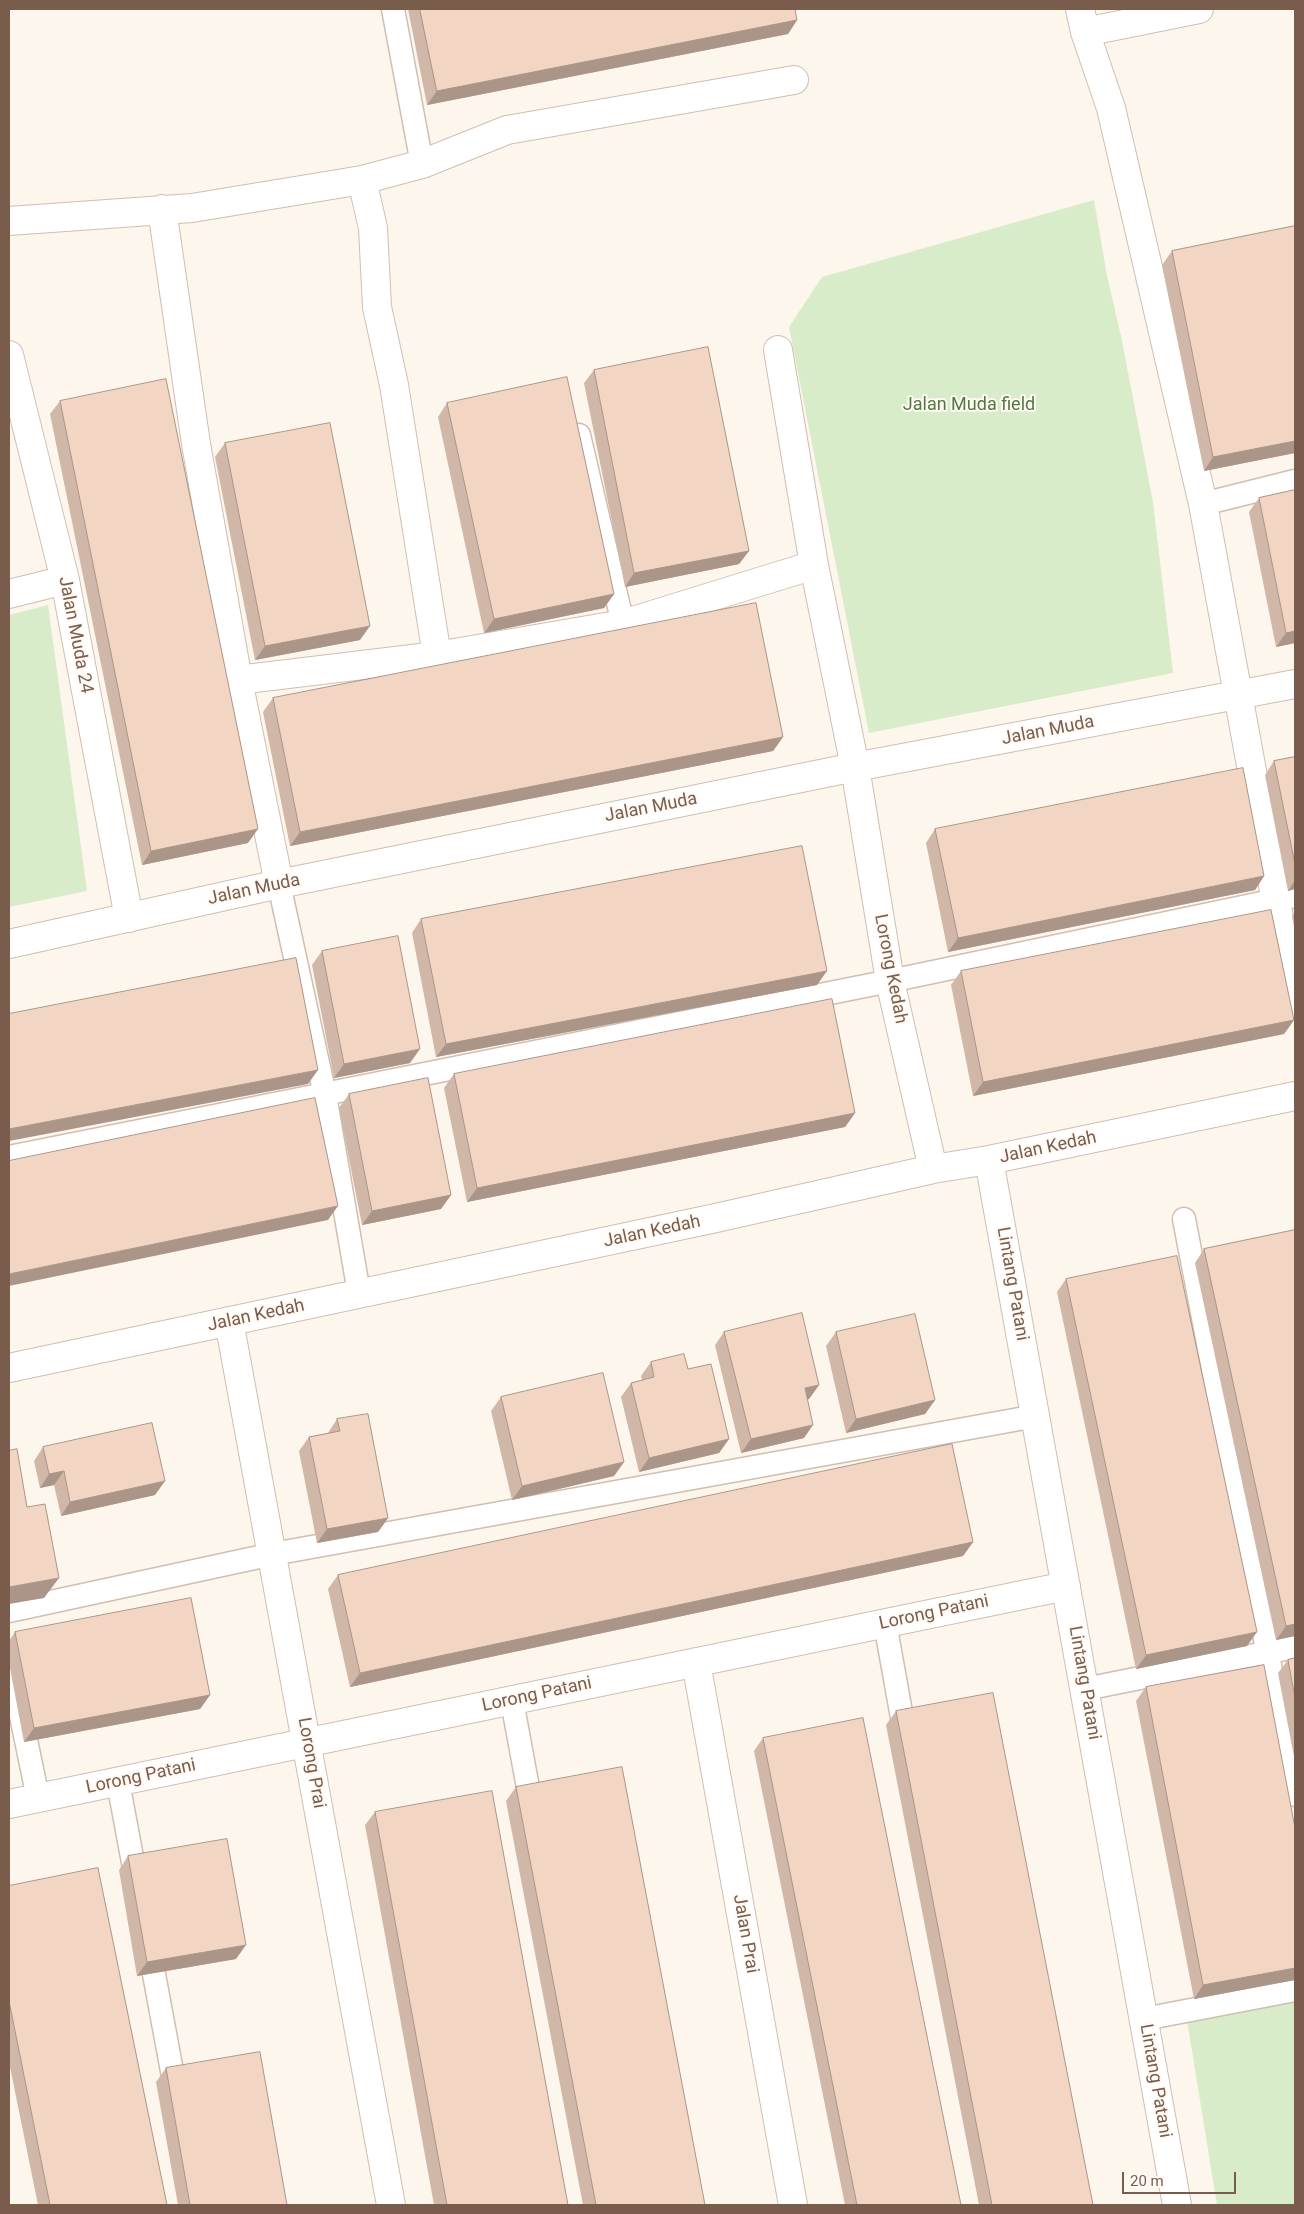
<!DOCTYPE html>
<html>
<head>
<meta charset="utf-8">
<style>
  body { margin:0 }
  #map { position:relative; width:1304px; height:2214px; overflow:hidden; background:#fdf6ec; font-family:Roboto,sans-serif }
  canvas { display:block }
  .frame { position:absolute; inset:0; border:10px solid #7a5c4d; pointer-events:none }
  .scale { position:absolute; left:1122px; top:2172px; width:114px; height:22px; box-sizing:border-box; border:2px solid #7a5c4d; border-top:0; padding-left:6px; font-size:15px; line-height:18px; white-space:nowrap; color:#7a5c4d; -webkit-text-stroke:4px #fffaf3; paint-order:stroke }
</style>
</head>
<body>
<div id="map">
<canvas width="1304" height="2214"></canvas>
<div class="frame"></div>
<div class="scale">20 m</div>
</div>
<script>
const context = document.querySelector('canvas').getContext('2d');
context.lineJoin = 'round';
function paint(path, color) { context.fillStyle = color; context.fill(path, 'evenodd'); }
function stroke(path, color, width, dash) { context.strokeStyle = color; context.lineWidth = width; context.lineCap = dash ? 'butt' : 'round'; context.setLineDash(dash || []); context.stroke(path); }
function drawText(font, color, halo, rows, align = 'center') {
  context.font = font + ' Roboto,sans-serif'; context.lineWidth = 4; context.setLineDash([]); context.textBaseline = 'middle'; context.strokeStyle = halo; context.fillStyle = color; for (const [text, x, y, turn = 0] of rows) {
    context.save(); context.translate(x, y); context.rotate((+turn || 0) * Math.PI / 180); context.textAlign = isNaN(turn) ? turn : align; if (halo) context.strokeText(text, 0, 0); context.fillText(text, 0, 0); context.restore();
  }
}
paint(new Path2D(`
  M1094,200l13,76 14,60 32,166 20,171 -304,60 -80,-406 33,-50z
  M48,605l39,286 -78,16v-292z
  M1295,1992v213h-78l-31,-191z`), '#d8ecc9');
const lane = new Path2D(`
  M393,9l29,155
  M579,435l44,189
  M1203,504l92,-23
  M279,884l46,211 34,198
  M9,1157l881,-176 405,-85
  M1184,1219l111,576
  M9,1611l264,-57 763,-138
  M885,1623l21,117
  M9,1658l29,140
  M1085,1689l210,-42
  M512,1701l21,114
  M118,1782l19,102
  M148,1942l29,156
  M1144,2019l151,-29`);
const street = new Path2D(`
  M1080,9l5,23 26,76 92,396 92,501
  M1085,32l114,-23
  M162,209l34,235 42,236 41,204
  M9,221l183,-13 170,-28
  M778,350l36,215
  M9,355l56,225 64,338
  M9,594l56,-14
  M437,656l-43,-271 -17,-78 -4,-79 -11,-48 60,-16 85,-34 287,-50
  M238,680l199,-24 186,-32 191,-59 41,202 35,214 43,188
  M9,944l270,-60 576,-117 440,-83
  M989,1160l188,1045
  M229,1321l162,884
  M9,1368l707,-150 217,-49 56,-9 306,-64
  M696,1662l97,543
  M9,1804l1057,-218`);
stroke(lane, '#d1beb0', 25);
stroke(street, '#d1beb0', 30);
stroke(lane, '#fff', 22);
stroke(street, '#fff', 28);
paint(new Path2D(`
  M408,9h387l2,11 -9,14 -361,71z
  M1295,226v227l-91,18 -42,-206 10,-14z
  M594,370l155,181 -10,13 -114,23 -41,-204z
  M60,401l188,442 -106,22 -92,-451z
  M447,403l167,191 -10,14 -120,25 -46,-216z
  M225,443l135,197 -105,20 -40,-203z
  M1295,490v153l-19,4 -27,-135 10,-14z
  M273,698l510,39 -10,14 -483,95 -27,-134z
  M1295,757v132l-7,2 -23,-116 9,-14z
  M935,829l329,47 -9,14 -307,62 -22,-109z
  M1295,911v22l-3,-17z
  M421,919l396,66 -381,72 -24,-124z
  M322,951l88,112 -76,15 -22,-113z
  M961,971l333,49 -10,14 -311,62 -22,-111z
  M454,1074l401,39 -10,14 -378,75 -23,-114z
  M349,1094l102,101 -10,14 -79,16 -23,-117z
  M1295,1230v406l-19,4 -81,-377 9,-14z
  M1066,1279l181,367 -111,23 -79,-377z
  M724,1332l95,53 -10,14 -2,1 -3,38 -63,15 -26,-108z
  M836,1332l99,68 -10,14 -79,19 -20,-87z
  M651,1362l37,7 41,70 -10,14 -80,19 -18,-75 10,-14 11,-3 -1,-4z
  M501,1397l123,65 -10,14 -102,24 -21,-89z
  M337,1419l51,99 -10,14 -61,11 -18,-92 10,-14 19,-4z
  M43,1447l112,48 -94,21 -7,-31 -14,3 -6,-27z
  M973,1542l-10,14 -613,131 -22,-98 10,-14z
  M15,1632l195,63 -10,14 -176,33 -15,-79v-22z
  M1295,1658v104l-17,-89 10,-13z
  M1146,1687l149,141v152l-101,19 -58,-298z
  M896,1711l197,494h-114l-93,-480z
  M763,1738l198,467h-116l-91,-454z
  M516,1787l189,418h-122l-77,-404z
  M375,1812l193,393h-134l-69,-380z
  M128,1856l108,103 -99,17 -18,-106z
  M9,1886l158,319h-129l-29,-143z
  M166,2068l121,137h-109l-22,-123z`), '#d1b7a8');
paint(new Path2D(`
  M797,20l-9,14 -361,71 10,-14z
  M1295,441v12l-91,18 9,-14z
  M749,551l-10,13 -114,23 9,-14z
  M614,594l-10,14 -120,25 10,-14z
  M370,626l-10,14 -105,20 10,-14z
  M1295,631v12l-19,4 10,-14z
  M783,737l-10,14 -483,95 10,-14z
  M258,829l-10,14 -106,22 9,-14z
  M1264,876l-9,14 -307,62 10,-14z
  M1295,880v9l-7,2z
  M827,971l-10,14 -381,72 10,-13z
  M1294,1020l-10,14 -311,62 10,-14z
  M420,1049l-10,14 -76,15 10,-14z
  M318,1070l-10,14 -299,57v-12z
  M855,1113l-10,14 -378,75 10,-14z
  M451,1195l-10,14 -79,16 10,-14z
  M338,1206l-10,14 -319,66v-12z
  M819,1385l-10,14 -14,3 10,-14z
  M935,1400l-10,14 -79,19 10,-14z
  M813,1425l-9,13 -63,15 10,-14z
  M729,1439l-10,14 -80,19 10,-14z
  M624,1462l-10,14 -102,24 10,-14z
  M64,1471l-10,14 -14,3 9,-14z
  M165,1481l-10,14 -94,21 9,-14z
  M388,1518l-10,14 -61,11 10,-14z
  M973,1542l-10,14 -613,131 10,-14z
  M59,1578l-15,20 -35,6v-17z
  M1295,1624v12l-19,4 10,-14z
  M1257,1632l-10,14 -111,23 10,-14z
  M210,1695l-10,14 -176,33 10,-14z
  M246,1945l-10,14 -99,17 10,-14z
  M1295,1968v12l-101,19 9,-14z`), '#aa9588');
const building = new Path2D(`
  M420,9h375l2,11 -360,71z
  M1295,226v215l-82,16 -41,-206z
  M708,347l41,204 -115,22 -40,-203z
  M567,377l47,217 -120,25 -47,-216z
  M166,379l92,450 -107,22 -91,-450z
  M330,423l40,203 -105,20 -40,-203z
  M1295,490v141l-9,2 -27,-135z
  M756,603l27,134 -483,95 -27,-134z
  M1295,757v107l-21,-103z
  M1243,768l21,108 -306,62 -23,-109z
  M802,846l25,125 -381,73 -25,-125z
  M1271,910l23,110 -311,62 -22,-111z
  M398,936l22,113 -76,15 -22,-113z
  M296,958l22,112 -309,59v-115z
  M832,999l23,114 -378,75 -23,-114z
  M428,1078l23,117 -79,16 -23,-117z
  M315,1098l23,108 -329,68v-113z
  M1295,1230v394l-9,2 -82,-377z
  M1177,1256l80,376 -111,23 -80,-376z
  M802,1313l17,72 -14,3 8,37 -62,14 -27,-107z
  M915,1314l20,86 -79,19 -20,-87z
  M684,1354l4,15 23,-5 18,75 -80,19 -18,-75 23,-6 -3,-15z
  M603,1373l21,89 -102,24 -21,-89z
  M368,1414l20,104 -61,11 -18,-92 31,-6 -3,-12z
  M152,1423l13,58 -95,21 -6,-31 -15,3 -6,-27z
  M952,1444l21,98 -613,131 -22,-98z
  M17,1449l10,58 18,-3 14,74 -50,9v-136z
  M191,1598l19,97 -176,33 -19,-96z
  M1295,1658v40l-7,-38z
  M1264,1665l31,163v140l-92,17 -57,-298z
  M993,1693l100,512h-101l-96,-494z
  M863,1718l98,487h-104l-94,-467z
  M622,1767l83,438h-109l-80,-418z
  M492,1791l76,414h-121l-72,-393z
  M227,1839l19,106 -99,17 -19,-106z
  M98,1868l69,337h-117l-41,-204v-115z
  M260,2052l27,153h-97l-24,-137z`);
paint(building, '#f3d5c3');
stroke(building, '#aa9588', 1);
drawText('18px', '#537a41', '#fffaf3', [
  ["Jalan Muda field",969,405]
]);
drawText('18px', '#7a5c4d', '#fffaf3', [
  ["Jalan Muda 24",75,635,79],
  ["Jalan Muda",1048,731,-11],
  ["Jalan Muda",651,808,-11],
  ["Jalan Muda",254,890,-12],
  ["Lorong Kedah",890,969,79],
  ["Jalan Kedah",1048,1148,-12],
  ["Jalan Kedah",652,1232,-12],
  ["Lintang Patani",1012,1284,80],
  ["Jalan Kedah",256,1316,-12],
  ["Lorong Patani",934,1613,-12],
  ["Lintang Patani",1084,1683,80],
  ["Lorong Patani",537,1695,-12],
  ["Lorong Prai",311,1763,80],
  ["Lorong Patani",141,1777,-12],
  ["Jalan Prai",745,1934,80],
  ["Lintang Patani",1155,2081,80]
]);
</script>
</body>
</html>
